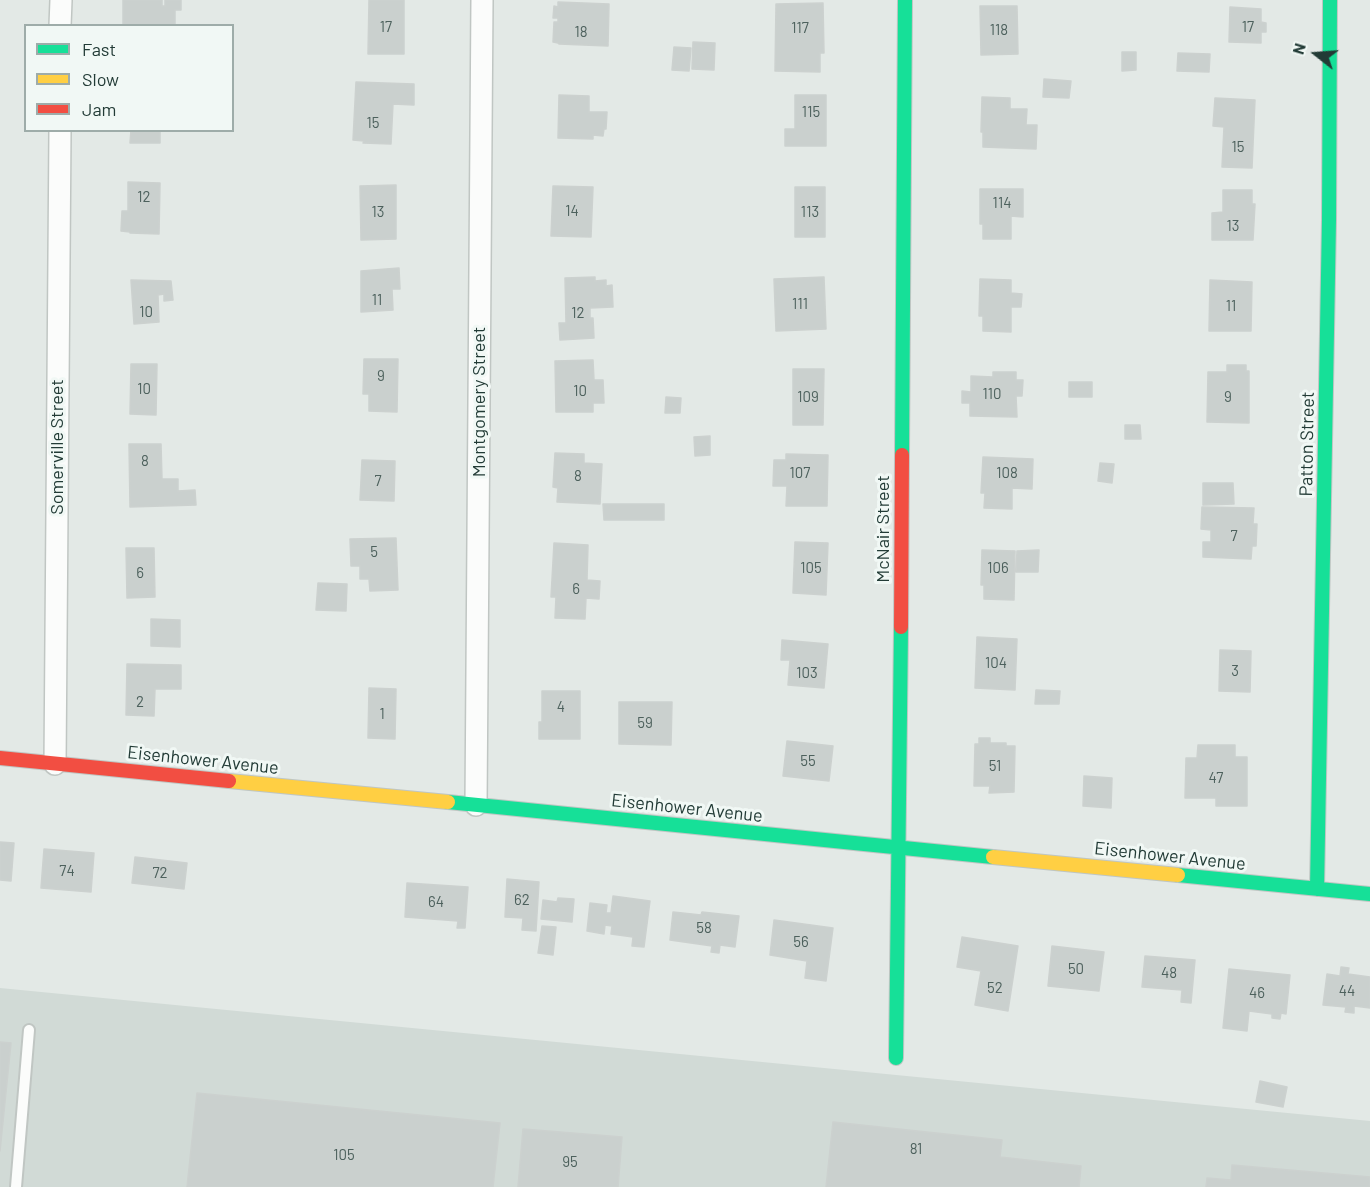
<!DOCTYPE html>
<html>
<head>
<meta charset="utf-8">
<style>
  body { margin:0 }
  #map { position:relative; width:1370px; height:1187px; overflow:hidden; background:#e3e9e6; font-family:Barlow,sans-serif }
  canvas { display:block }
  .legend { position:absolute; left:24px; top:24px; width:210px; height:108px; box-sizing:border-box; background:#f1f8f5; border:2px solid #9eaca9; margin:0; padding:8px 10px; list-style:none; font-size:18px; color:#223b36 }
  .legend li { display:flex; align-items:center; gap:12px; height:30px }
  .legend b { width:30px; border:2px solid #9eaca9 }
  .north { position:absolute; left:1286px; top:24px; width:60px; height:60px; -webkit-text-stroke:4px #f1f8f5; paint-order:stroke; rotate:287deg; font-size:16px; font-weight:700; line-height:24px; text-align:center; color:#223b36 }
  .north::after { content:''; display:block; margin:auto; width:21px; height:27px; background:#223b36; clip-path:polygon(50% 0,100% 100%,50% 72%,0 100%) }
</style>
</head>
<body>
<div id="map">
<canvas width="1370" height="1187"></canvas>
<ul class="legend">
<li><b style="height:8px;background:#16e098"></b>Fast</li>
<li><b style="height:8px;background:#ffcf43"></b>Slow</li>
<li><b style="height:8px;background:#f24e42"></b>Jam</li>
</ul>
<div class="north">N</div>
</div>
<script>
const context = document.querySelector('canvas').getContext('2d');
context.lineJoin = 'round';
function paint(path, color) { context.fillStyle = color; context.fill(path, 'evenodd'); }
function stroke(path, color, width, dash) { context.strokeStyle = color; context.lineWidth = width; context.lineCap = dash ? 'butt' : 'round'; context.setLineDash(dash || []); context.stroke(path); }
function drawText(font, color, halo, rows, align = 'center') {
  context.font = font + ' Barlow,sans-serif'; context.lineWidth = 6; context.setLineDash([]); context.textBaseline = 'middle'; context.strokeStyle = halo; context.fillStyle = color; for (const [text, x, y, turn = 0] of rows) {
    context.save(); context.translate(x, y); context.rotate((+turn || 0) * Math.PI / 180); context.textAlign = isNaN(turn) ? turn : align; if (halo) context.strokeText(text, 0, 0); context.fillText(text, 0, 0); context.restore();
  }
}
paint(new Path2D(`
  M0,988l1370,133v66h-1370z`), '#d1dad6');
const building = new Path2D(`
  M123,0h39v6h3v-6h16v10h-6v16h-52z
  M369,0h35v54h-36z
  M558,2l51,2 -1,42 -49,-2 -1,-1 -5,-1 1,-20h4v-4h-5l1,-12 4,1z
  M823,3l1,50h-4v19l-45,-1 1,-67z
  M980,6h37l1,48 -37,1z
  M1230,7l31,2v13l5,1v9h-5v11l-32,-1z
  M693,42l22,1 -1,27 -22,-1z
  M674,47l17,1 -2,23 -17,-1z
  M1122,52h14v18l-14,1z
  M1178,53l32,1 -1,18 -32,-1z
  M1044,79l27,2 -2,17 -26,-1z
  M356,82l58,2v21l-21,-1 -2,40 -28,-1 1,-2 -11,-1z
  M559,95l30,1v16h18l-1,17h-2l-1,7 -10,-1v4l-35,-1z
  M795,95h31v51h-41v-17h10z
  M982,97l28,1v11h17l-1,16h11l-1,24 -53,-2v-15h-2z
  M1215,98l40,2 -3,68 -30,-1 2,-40 -11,-1z
  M131,130h29v13h-30z
  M128,182l32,1 -1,51 -29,-1v-1l-9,-1 1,-20h6z
  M396,185v54l-35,1 -1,-54z
  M553,186l40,1 -2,50 -40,-1z
  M795,187h30v50h-30z
  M980,189h43v28l-12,-1v23h-28v-15h-3z
  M1223,190h29v14h3l-2,36h-41v-27l11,-1z
  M399,268l1,21h-8l1,21 -32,2v-41z
  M595,277v4l11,-1v6l6,-1 1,22 -23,1v10h3l1,20 -34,2 -1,-17h7l-1,-45z
  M824,277l2,52 -50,2 -2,-52z
  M980,279l31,1v13l11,1 -1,13h-10v25l-28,-1v-15h-4z
  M131,280l40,1 2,19 -9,1v-7l-6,1 1,27 -25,2z
  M1210,280l42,2 -1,49h-42z
  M364,359h34l-1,53 -28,-1v-17h-6z
  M593,360l1,20h9l1,23h-11v9h-37l-1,-51z
  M131,364h26l-1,51 -26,-1z
  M1227,365h19v6h3v52l-42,-1 1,-50h19z
  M793,369h31l-1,56h-30z
  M993,372h23v8h7l-1,16h-6l1,21 -47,-1v-13h-8v-12l9,1v-16l22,1z
  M1069,382h23v15h-23z
  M666,397l15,1 -1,15h-15z
  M1125,425h15l1,14h-16z
  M710,436v19l-15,1 -1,-19z
  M129,444h32l1,35h16v12l17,-1 1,15 -66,2z
  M555,453l29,1v9l18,1 -2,40 -43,-2 1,-14 -5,-1z
  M786,454l42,1 -1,51h-41l1,-20h-14l1,-26h12z
  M983,457l50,2 -1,30 -20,-1v21l-28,-1 1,-15h-4z
  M362,460l33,1 -1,40 -34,-1z
  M1100,463l14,1 -2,19 -14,-2z
  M1203,483h30l1,21 -31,1z
  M603,504h61v16h-60z
  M1202,507l52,1 -1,16h4l-1,22h-4l-1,13 -48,-2v-15h8v-12l-10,-1z
  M396,538l2,52 -28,1 -1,-12h-9v-13h-9l-1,-27z
  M795,542l33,1 -2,52 -33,-2z
  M554,543l34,2 -1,35 13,1 -1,18 -13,-1 -1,21 -30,-1 1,-21h-5z
  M126,548h28l1,49 -28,1z
  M982,550l33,1 -1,49 -30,-1v-14h-3z
  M1039,550l-1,22h-22l1,-21z
  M318,583l29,1 -1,27 -30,-1z
  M151,619l29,1v27l-29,-1z
  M977,637l40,2 -2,51 -40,-2z
  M782,640l46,4 -4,44 -36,-3 2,-25h-9z
  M1220,650l31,1 -1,41 -31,-1z
  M127,664l54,1v24h-26l-1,27 -28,-1z
  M369,688l27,1 -1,50 -27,-1z
  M1036,690l24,1 -1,13h-24z
  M542,691h38v48h-41v-17h3z
  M619,702h53l-1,43 -52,-1z
  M979,738h11v5h16v3h9l-1,46 -25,1 1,-7h-16l1,-42h4z
  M787,741l46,5 -4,35 -46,-5z
  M1198,745h37v12h12v49h-31v-8h-31l1,-40h11z
  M1084,776l28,2 -1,30 -28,-2z
  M0,842l14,1 -3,38 -11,-1z
  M44,849l50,4 -3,39 -50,-4z
  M135,857l52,6 -3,26 -52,-6z
  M507,879l32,3 -3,49 -14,-1 1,-12 -18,-1z
  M407,883l61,4 -3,41h-8l1,-7 -53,-4z
  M613,896l37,5 -6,46 -12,-1 1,-9 -22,-3 1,-8 -7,-1 -1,9 -17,-3 3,-28 17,2 -1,8h5z
  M558,898l16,1 -2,23 -31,-3 2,-19 14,2z
  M673,912l28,3 1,-3 37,4 -4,31 -15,-2 -1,8 -8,-1 1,-6 -42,-6z
  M774,920l59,8 -7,53 -21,-3 2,-17 -37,-6z
  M542,926l14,1 -3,28 -15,-2z
  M962,937l56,9 -10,65 -33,-6 6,-34 -24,-4z
  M1052,946l52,6 -5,39 -51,-5z
  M1145,956l50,4 -4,43 -10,-1 1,-12 -40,-3z
  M1341,967l8,1 -1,6 22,3v31l-16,-2v7l-9,-1 1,-5 -23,-2 4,-31 13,2z
  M1229,969l61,6 -4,39 -5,-1 -1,6 -8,-1v-4l-23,-3 -2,20 -24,-3z
  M0,1042l11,1 -11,108z
  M1260,1081l27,6 -4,20 -27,-5z
  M197,1093l303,30 -7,64h-306z
  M833,1122l169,18 -2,17 81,9 -2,21h-253z
  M523,1129l99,8 -4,50h-100z
  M1232,1165l138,12v10h-164l1,-9 24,2z`);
paint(building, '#cad0ce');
stroke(building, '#ccd1cf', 1.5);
const lane = new Path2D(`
  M16,1187l13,-157`);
const street = new Path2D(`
  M60,26l1,-26
  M55,764l5,-634
  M476,805l6,-805`);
const fast = new Path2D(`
  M902,455l3,-455
  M448,802l545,55
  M1178,875l192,19
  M1317,889l12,-669 1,-220
  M896,1058l5,-431`);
const slow = new Path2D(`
  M229,781l219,21
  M993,857l185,18`);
const jam = new Path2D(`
  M901,627l1,-172
  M0,758l229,23`);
stroke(lane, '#c0c6c3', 14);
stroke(street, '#c0c6c3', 24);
stroke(fast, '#bfc6c3', 16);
stroke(slow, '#bfc6c3', 16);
stroke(jam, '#bfc6c3', 16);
stroke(lane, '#fbfcfb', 10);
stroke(street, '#fbfcfb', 21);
stroke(fast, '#16e098', 14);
stroke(slow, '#ffcf43', 14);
stroke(jam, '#f24e42', 14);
drawText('15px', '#4d615d', null, [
  ["17",386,27],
  ["17",1248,27],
  ["117",800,28],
  ["118",999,30],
  ["18",581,32],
  ["115",811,112],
  ["15",373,123],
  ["15",1238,147],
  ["12",144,197],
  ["114",1002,203],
  ["14",572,211],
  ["13",378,212],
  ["113",810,212],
  ["13",1233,226],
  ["11",377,300],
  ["111",800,304],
  ["11",1231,306],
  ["10",146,312],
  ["12",578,313],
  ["9",381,376],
  ["10",144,389],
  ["10",580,391],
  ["110",992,394],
  ["109",808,397],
  ["9",1228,397],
  ["8",145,461],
  ["107",800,473],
  ["108",1007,473],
  ["8",578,476],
  ["7",378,481],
  ["7",1234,536],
  ["5",374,552],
  ["105",811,568],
  ["106",998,568],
  ["6",140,573],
  ["6",576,589],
  ["104",996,663],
  ["3",1235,671],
  ["103",807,673],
  ["2",140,702],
  ["4",561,707],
  ["1",382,714],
  ["59",645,723],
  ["55",808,761],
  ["51",995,766],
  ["47",1216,778],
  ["74",67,871],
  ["72",160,873],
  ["62",522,900],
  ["64",436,902],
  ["58",704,928],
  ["56",801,942],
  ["50",1076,969],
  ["48",1169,973],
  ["52",995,988],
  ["44",1347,991],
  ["46",1257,993],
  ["81",916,1149],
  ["105",344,1155],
  ["95",570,1162]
]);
drawText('18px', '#223b36', '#f1f8f5', [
  ["Montgomery Street",479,402,-90],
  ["Patton Street",1307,444,-89],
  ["Somerville Street",57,447,-90],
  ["McNair Street",883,529,-90],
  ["Eisenhower Avenue",203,760,6],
  ["Eisenhower Avenue",687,808,6],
  ["Eisenhower Avenue",1170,856,6]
]);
</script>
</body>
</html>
